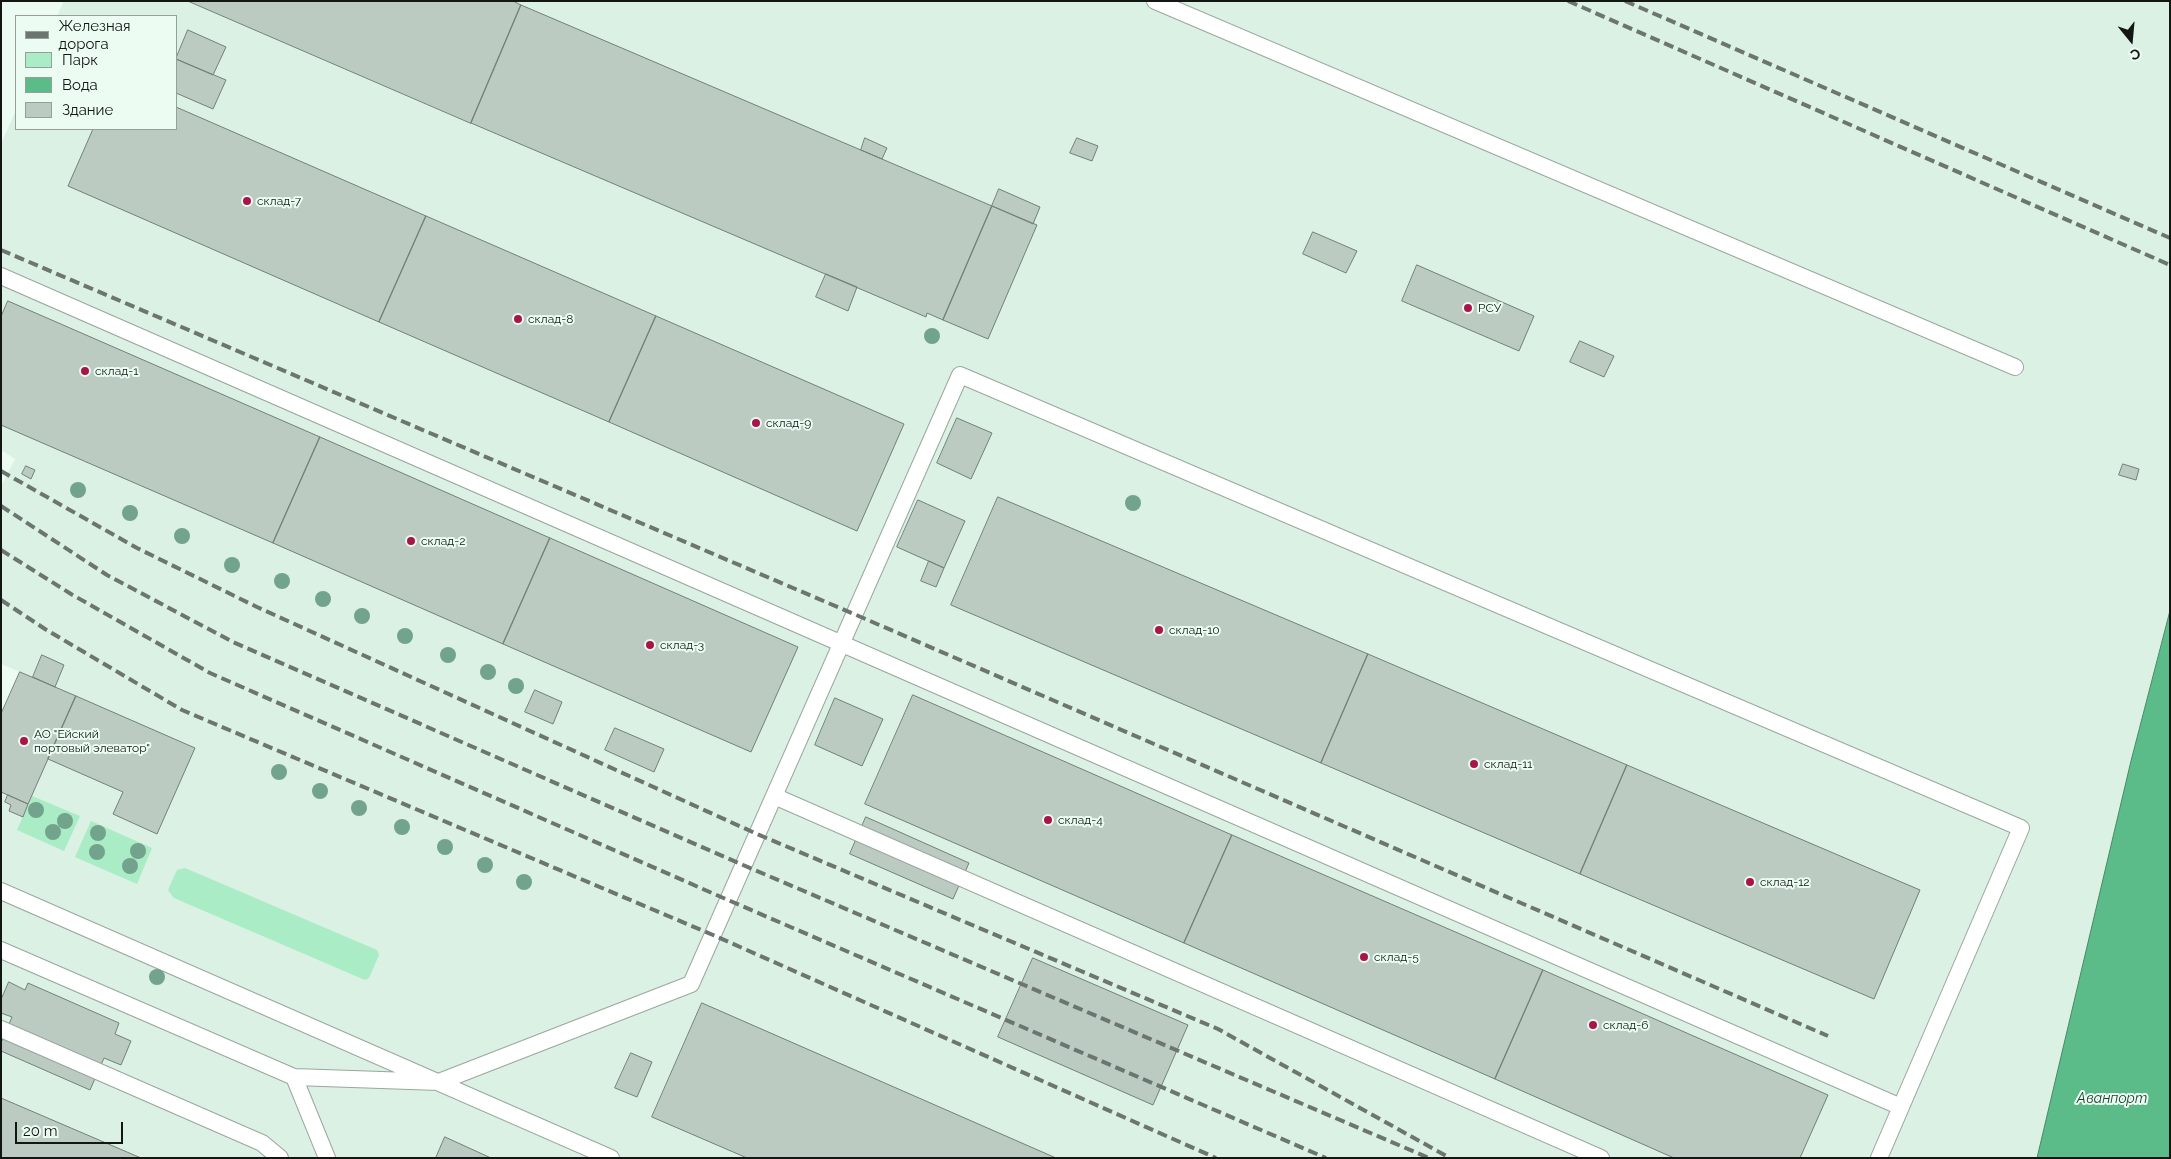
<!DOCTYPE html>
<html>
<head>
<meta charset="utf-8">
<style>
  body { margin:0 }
  #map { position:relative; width:2171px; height:1159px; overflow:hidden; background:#ecfcf2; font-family:Raleway,sans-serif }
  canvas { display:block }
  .frame { position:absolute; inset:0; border:2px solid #121714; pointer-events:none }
  .legend { position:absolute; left:15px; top:15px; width:162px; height:115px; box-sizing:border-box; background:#ecfcf2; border:1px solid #95a099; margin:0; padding:6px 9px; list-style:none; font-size:15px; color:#121714 }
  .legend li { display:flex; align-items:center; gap:10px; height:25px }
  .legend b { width:25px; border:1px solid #95a099 }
  .north { position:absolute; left:2106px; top:15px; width:50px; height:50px; -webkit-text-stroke:4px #ecfcf2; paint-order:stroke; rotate:163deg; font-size:14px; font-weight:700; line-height:20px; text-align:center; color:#121714 }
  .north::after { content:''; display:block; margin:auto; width:18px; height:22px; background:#121714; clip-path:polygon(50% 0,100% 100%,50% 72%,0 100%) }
  .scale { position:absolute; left:15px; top:1122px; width:108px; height:22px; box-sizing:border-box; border:2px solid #121714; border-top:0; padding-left:6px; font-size:15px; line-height:18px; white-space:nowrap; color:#121714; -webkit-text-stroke:4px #ecfcf2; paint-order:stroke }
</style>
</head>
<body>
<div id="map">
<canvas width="2171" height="1159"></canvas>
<div class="frame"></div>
<ul class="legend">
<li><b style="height:6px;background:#6c756f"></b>Железная дорога</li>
<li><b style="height:14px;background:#a9ecc5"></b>Парк</li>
<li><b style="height:14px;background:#5bbc89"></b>Вода</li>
<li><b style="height:14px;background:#bccbc2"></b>Здание</li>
</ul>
<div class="north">С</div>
<div class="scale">20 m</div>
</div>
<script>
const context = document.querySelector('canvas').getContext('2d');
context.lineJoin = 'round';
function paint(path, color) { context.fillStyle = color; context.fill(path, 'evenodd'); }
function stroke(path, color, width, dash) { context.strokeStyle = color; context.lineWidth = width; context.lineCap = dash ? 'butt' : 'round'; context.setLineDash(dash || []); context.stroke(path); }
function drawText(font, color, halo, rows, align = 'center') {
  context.font = font + ' Raleway,sans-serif'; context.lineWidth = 4; context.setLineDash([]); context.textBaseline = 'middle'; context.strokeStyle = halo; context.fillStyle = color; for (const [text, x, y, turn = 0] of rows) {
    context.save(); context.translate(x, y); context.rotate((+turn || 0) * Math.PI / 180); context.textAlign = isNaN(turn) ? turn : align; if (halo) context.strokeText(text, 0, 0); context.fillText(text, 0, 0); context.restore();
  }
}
paint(new Path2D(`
  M64,1h2106v610l-39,150 -94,397h-2036v-444l19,-42 -19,-8v-178l14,-27 -14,-9v-306l15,-34v19h160v-113h-119z`), '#dbf1e3');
paint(new Path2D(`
  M32,796l48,20 -16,35 -47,-21z
  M91,821l61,27 -15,36 -62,-27z
  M185,868l192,82 2,5 -10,23 -4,2 -191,-82 -6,-8 9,-20z`), '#a9ecc5');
const water = new Path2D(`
  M2170,611v547h-133l94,-397z`);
paint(water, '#5bbc89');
stroke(water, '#458a66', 1);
const building = new Path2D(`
  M188,1h325l8,4 -50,118z
  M521,5l471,201 -49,114 -16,-7 -1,4 -455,-194z
  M188,30l38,17 -13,28 -37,-16z
  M176,59l50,21 -13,29 -37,-16z
  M176,107l250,109 -47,106 -311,-136 25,-57h83z
  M865,138l22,10 -5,11 -21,-9z
  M1077,138l21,8 -6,15 -22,-8z
  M999,189l41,18 -7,17 -41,-18z
  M992,206l45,19 -49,114 -45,-19z
  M426,216l230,100 -47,106 -230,-100z
  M1313,232l44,19 -11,22 -43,-19z
  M1417,265l117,51 -15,35 -117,-50z
  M826,274l31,13 -9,24 -32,-14z
  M8,301l312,136 -47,106 -272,-118v-108z
  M656,316l248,108 -47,107 -248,-109z
  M1580,341l34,15 -10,21 -34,-15z
  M957,418l35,15 -21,46 -34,-16z
  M320,437l230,101 -47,106 -230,-101z
  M2123,464l16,5 -3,11 -17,-5z
  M26,466l9,4 -4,9 -9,-5z
  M998,497l370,157 -47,109 -370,-158z
  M918,500l47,21 -21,47 -47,-21z
  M550,538l248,109 -47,105 -248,-108z
  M929,561l15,7 -8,19 -15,-6z
  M1368,654l259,111 -47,109 -259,-111z
  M42,655l22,10 -9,22 -22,-10z
  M20,672l56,24 -48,108 -27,-12v-78z
  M535,690l27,12 -9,22 -28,-12z
  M913,695l319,140 -48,108 -319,-139z
  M76,696l119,52 -38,86 -44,-20 10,-22 -75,-33z
  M835,698l48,21 -21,47 -47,-21z
  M615,728l49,21 -10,23 -49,-22z
  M1627,765l293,125 -46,109 -294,-125z
  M8,795l20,9 -5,13 -14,-6 2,-6 -6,-3z
  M866,817l103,46 -16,36 -103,-45z
  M1232,835l311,135 -48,109 -311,-136z
  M1033,958l155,67 -35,80 -155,-68z
  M1543,970l285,125 -28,63h-126l-179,-79z
  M9,982l16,8 3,-7 91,40 -4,11 16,7 -10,24 -17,-7 -14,32 -89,-39v-8l11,-26 -11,-4v-13z
  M702,1003l354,155h-309l-95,-41z
  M631,1053l21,9 -15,35 -22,-9z
  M1,1098l140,60h-140z
  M445,1137l46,21h-55z`);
paint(building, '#bccbc2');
stroke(building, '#738179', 1);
const service = new Path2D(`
  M1155,1l860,366
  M1,276l1900,831
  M774,796l827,362
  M1,891l610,267
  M1,950l293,127 145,5 252,-98 269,-609 1061,453 -142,330
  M1,1029l261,114 18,15
  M294,1077l33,81`);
stroke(service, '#99a79e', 18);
stroke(service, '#fff', 16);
stroke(new Path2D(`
  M1568,1l602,264
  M1625,1l545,237
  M1,250l853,364 974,422
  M1,471l136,77 120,59 500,227 461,195 232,129
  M1,506l106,69 126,67 510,223 686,293
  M1,550l70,44 139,79 518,227 598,258
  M1,600l44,29 137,81 531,225 503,223`), '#6c756f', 4, [10, 5]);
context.fillStyle = '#72a38c';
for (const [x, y] of [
  [932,336],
  [78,490],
  [1133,503],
  [130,513],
  [182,536],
  [232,565],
  [282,581],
  [323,599],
  [362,616],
  [405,636],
  [448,655],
  [488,672],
  [516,686],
  [279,772],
  [320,791],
  [359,808],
  [36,810],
  [65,821],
  [402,827],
  [53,832],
  [98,833],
  [445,847],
  [138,851],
  [97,852],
  [485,865],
  [130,866],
  [524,882],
  [157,977]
]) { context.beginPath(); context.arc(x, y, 8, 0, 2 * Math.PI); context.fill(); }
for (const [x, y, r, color] of [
  [247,201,5,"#a91549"],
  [1468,308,5,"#a91549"],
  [518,319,5,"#a91549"],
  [85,371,5,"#a91549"],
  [756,423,5,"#a91549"],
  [411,541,5,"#a91549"],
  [1159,630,5,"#a91549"],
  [650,645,5,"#a91549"],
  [24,741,5,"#a91549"],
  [1474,764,5,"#a91549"],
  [1048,820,5,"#a91549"],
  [1750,882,5,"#a91549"],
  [1364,957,5,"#a91549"],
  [1593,1025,5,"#a91549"]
]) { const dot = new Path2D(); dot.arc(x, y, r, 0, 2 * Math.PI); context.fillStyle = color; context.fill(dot); stroke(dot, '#ecfcf2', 2); }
drawText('12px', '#121714', '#ecfcf2', [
  ["склад-7",257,201],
  ["РСУ",1478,308],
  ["склад-8",528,319],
  ["склад-1",95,371],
  ["склад-9",766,423],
  ["склад-2",421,541],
  ["склад-10",1169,630],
  ["склад-3",660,645],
  ["АО \"Ейский",34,734],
  ["портовый элеватор\"",34,748],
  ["склад-11",1484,764],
  ["склад-4",1058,820],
  ["склад-12",1760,882],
  ["склад-5",1374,957],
  ["склад-6",1603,1025]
], 'left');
drawText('italic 14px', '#19422d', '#ecfcf2', [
  ["Аванпорт",2112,1099]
]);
</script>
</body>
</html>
